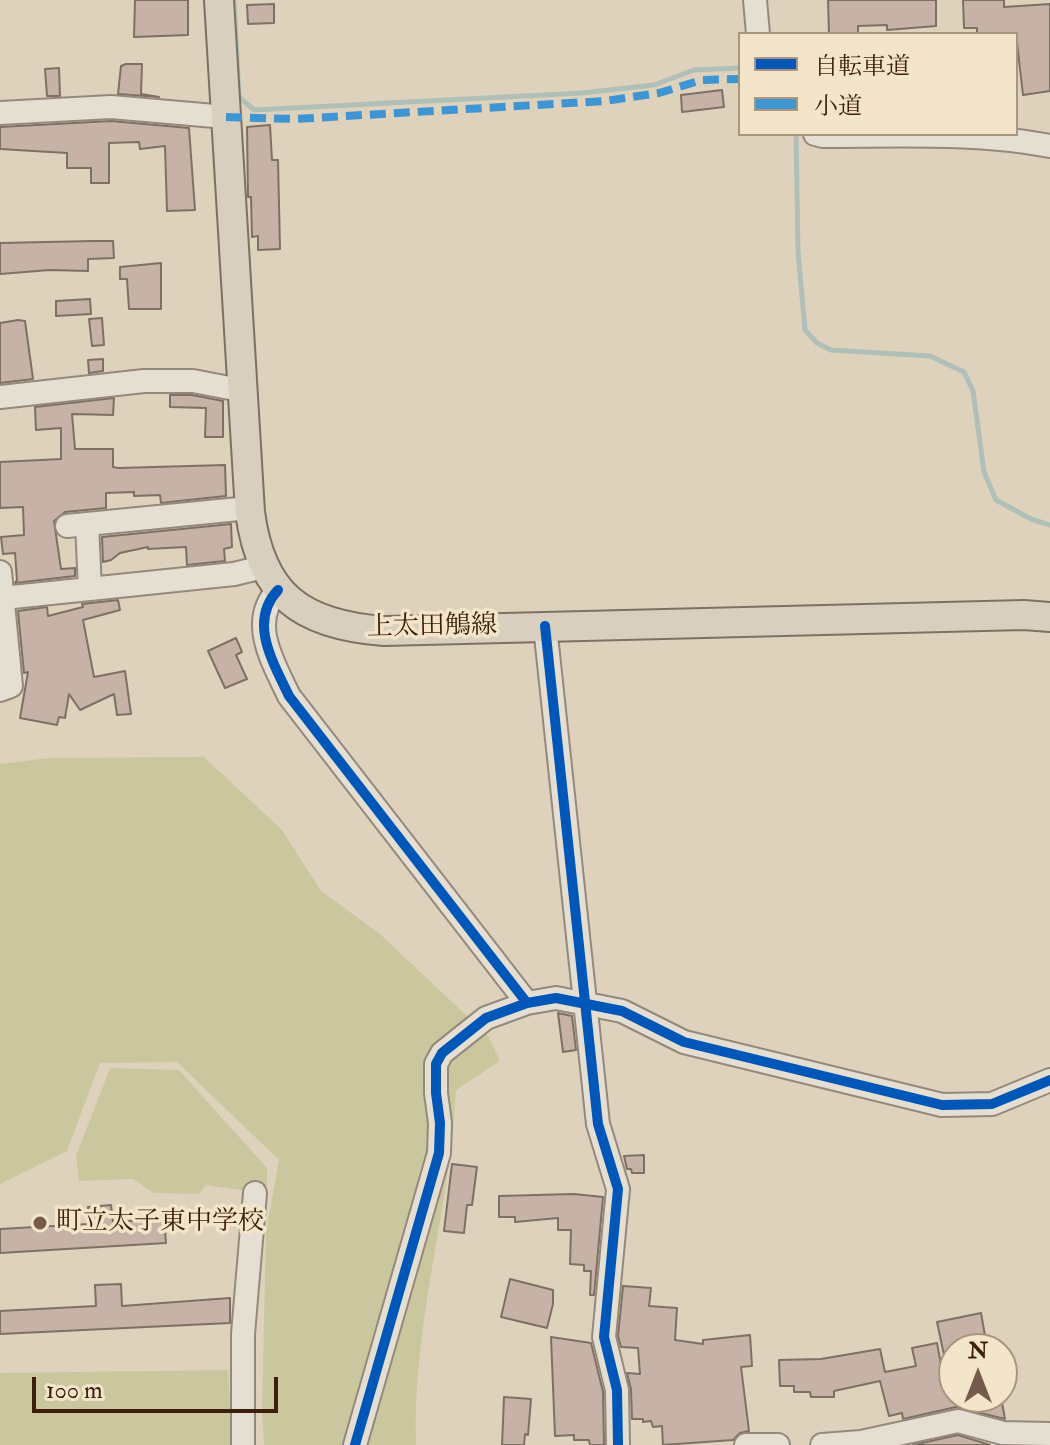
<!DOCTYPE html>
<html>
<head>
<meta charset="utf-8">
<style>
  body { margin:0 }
  #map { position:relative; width:1050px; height:1445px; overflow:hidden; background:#ded2bc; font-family:"IM FELL Double Pica","Noto Serif JP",serif }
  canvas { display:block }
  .legend { position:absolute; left:738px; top:32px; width:280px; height:104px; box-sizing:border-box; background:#f3e5ca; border:2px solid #aa957e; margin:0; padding:10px 14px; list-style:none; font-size:24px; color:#3d1d0c }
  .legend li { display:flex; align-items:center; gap:16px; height:40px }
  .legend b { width:40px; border:2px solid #aa957e }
  .north { position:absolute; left:938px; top:1333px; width:80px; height:80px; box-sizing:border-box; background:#f3e5ca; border:2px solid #aa957e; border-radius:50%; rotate:0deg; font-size:22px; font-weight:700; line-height:32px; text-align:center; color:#3d1d0c }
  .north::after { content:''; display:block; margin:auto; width:28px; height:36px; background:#755c4a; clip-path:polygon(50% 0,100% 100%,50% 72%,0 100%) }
  .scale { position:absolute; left:32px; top:1377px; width:246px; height:36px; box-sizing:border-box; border:4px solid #3d1d0c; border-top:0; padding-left:10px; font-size:24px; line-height:28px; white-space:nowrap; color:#3d1d0c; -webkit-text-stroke:6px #f3e5ca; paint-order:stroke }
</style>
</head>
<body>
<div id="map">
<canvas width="1050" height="1445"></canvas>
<ul class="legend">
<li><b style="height:10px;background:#0057b8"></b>自転車道</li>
<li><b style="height:10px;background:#3f94d2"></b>小道</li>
</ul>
<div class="north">N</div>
<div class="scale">100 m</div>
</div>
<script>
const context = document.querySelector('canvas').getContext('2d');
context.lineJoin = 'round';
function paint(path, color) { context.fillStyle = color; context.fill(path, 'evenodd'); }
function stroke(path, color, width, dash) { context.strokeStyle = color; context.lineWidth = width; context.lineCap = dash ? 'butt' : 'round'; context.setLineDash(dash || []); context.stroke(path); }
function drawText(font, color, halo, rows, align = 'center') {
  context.font = font + ' "IM FELL Double Pica","Noto Serif JP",serif'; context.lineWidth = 7; context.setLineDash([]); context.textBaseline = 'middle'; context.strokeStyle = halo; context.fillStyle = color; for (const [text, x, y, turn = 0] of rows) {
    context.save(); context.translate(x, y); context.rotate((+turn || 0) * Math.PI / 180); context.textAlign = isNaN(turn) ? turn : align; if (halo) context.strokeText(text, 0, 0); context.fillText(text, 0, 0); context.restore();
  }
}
paint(new Path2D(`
  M204,757l78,73 39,61 59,43 108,102 12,25 -44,29c-2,26 -4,53 -8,80 -13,91 -35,182 -32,275h-152l-2,-33 4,-179 13,-73 -102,-98 -77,1 -33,88 -67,33v-420l49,-6z
  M110,1068l69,2 88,98v17l-20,6 -41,-6 -7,9 -45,-1 -21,-14 -54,2 -3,-25z
  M228,1370l4,75h-232v-72z`), '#cac79f');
stroke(new Path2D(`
  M234,0l5,97 15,13 328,-17 72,-8 40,-15 46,-2
  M796,134l2,117 7,79 12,13 14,7 99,6 34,16 9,19 11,81 12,28 35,19 19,6`), '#b0bfb7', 5);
const building = new Path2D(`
  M135,0h53v35l-54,2z
  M828,0h108v26l-49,4v-5l-29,1v8h-29z
  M963,0h41v7l46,-3v87l-27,4 -7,-61h-39v-6h-13z
  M274,4v19l-26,1 -1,-19z
  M126,64h16l-1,30 18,3 -41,-3 3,-28z
  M59,68l1,28h-13l-2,-27z
  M722,90l2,17 -42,5 -1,-17z
  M111,121l78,7 6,82 -28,1 -2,-65 -25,3 -1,-7 -30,1v40h-18v-15h-24v-15l-67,-4v-22z
  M270,125l2,35h6l2,89 -22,1v-14l-6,1 -1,-40h-3l-1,-70z
  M93,241h20l1,17 -26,1v12l-38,-1 -50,4v-31z
  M161,263v46h-32l-2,-30h-7v-12z
  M90,299l1,15 -35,2v-15z
  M102,318l2,27 -12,1 -3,-27z
  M18,320l7,1 8,58 -33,4v-60z
  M103,359v12l-14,2 -1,-13z
  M170,395h22l31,6v36h-18l1,-29 -36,-1z
  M114,398l-1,17 -41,-1 3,35h38v18l5,1 107,-3 1,31 -65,7 -1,-8 -26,1v-4l-28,1v15l-41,4 -11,9 7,48 14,-1v8l-60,7 2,-3 -2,-27 -12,1 -2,-17 23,-2 -1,-28 -23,1v-46l61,-3v-31l-25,2 -1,-23z
  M231,524l1,23 -8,2 1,12 -38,4 -1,-18 -38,2v-2l-28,6 -9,7 -8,2 -1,-25z
  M118,600l2,10 -37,10 11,57 31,-6 6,43 -14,1 -3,-21 -34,16 -11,-16 -4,24 -6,-1 -2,8 -37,-7 8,-46 -4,1 -6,-62 29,-4 1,9 35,-9 -1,-3z
  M236,638l6,14 -6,3 11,24 -22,9 -17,-37z
  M558,1013l14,3 4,34 -13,2z
  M644,1155v18h-12l-1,-4h-4l-3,-13z
  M452,1164l25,3 -5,38h-5l-3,28 -20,-2z
  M574,1194l29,3 -9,98h-4l1,-24h-7v-6l-14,-1 1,-34h-13v-12l-43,4v-5h-16v-21z
  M111,1205l2,17 51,-3 2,24 -166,10v-24l89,-5 -1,-17z
  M510,1279l43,11v14l-6,24 -46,-11z
  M121,1284l1,22 108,-8v25l-230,11v-23l96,-5 -1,-21z
  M623,1286l28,2 -2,18 28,2 -2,32 28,4v-4l47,-5 2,31 -11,1 8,64 -9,2 -7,7 -70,5 -1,-19 -9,1 -2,-6 -8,1v-3h-11l-1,-30 -4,-16 13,1 -2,-26 -17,-1 -3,-11z
  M981,1313l6,34 -33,2v25h-6l-11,-52z
  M551,1337l40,6 12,49 1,53h-14l-1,-5h-15v-5l-19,1z
  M937,1343l10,54h54l4,22 -49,-12 -53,12 -1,-6 -13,3 -9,-35 -46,10v6h-23l-1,-5h-16v-6h-14l-1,-26 42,-1 59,-10 5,23 31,-6 -4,-18z
  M504,1397l27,2 -3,36 -3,-1 -1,11h-22z
  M958,1435l32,10h-77z`);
paint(building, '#c6b2a6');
stroke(building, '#7d7164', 2);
const minor = new Path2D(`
  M755,0l3,34
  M0,113l111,-6 115,10
  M815,134l8,2c76,0 152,-4 227,10
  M0,397l144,-16h49l47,9
  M87,524l3,65
  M67,526l182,-18
  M0,572l11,114 -11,4
  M278,590c-30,32 -5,72 11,106l238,307
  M3,598l231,-24 29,-7
  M545,626l53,498 20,65 -14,148 13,53 1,55
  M243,1445v-111l12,-141
  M355,1445l84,-292 1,-30 -4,-30v-29l6,-11 44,-35 41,-15 29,-5 66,13 62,31 258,63 50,-1 58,-24
  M746,1445h32
  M822,1445l39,-3 97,-21 45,12 47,1`);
const major = new Path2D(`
  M219,0l31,512c11,84 52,113 134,119l640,-16 26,2`);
stroke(minor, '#94897b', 26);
stroke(major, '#7d7164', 32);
stroke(minor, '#e5dfd3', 22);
stroke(major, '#d8cfbf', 28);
stroke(new Path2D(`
  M226,117l69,2 310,-18 54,-8 43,-13 38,-1`), '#3f94d2', 8, [16, 8]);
stroke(new Path2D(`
  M278,590c-30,32 -5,72 11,106l238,307
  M545,626l53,498 20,65 -14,148 13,53 1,55
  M355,1445l84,-292 1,-30 -4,-30v-29l6,-11 44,-35 41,-15 29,-5 66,13 62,31 258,63 50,-1 58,-24`), '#0057b8', 10);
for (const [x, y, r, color] of [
  [40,1223,8,"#755c4a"]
]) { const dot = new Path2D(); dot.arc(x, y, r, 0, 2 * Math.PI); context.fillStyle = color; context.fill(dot); stroke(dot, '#f3e5ca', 3); }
drawText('26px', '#3d1d0c', '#f3e5ca', [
  ["上太田鵤線",432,628,-1]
]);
drawText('26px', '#3d1d0c', '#f3e5ca', [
  ["町立太子東中学校",56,1223]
], 'left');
</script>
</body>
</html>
